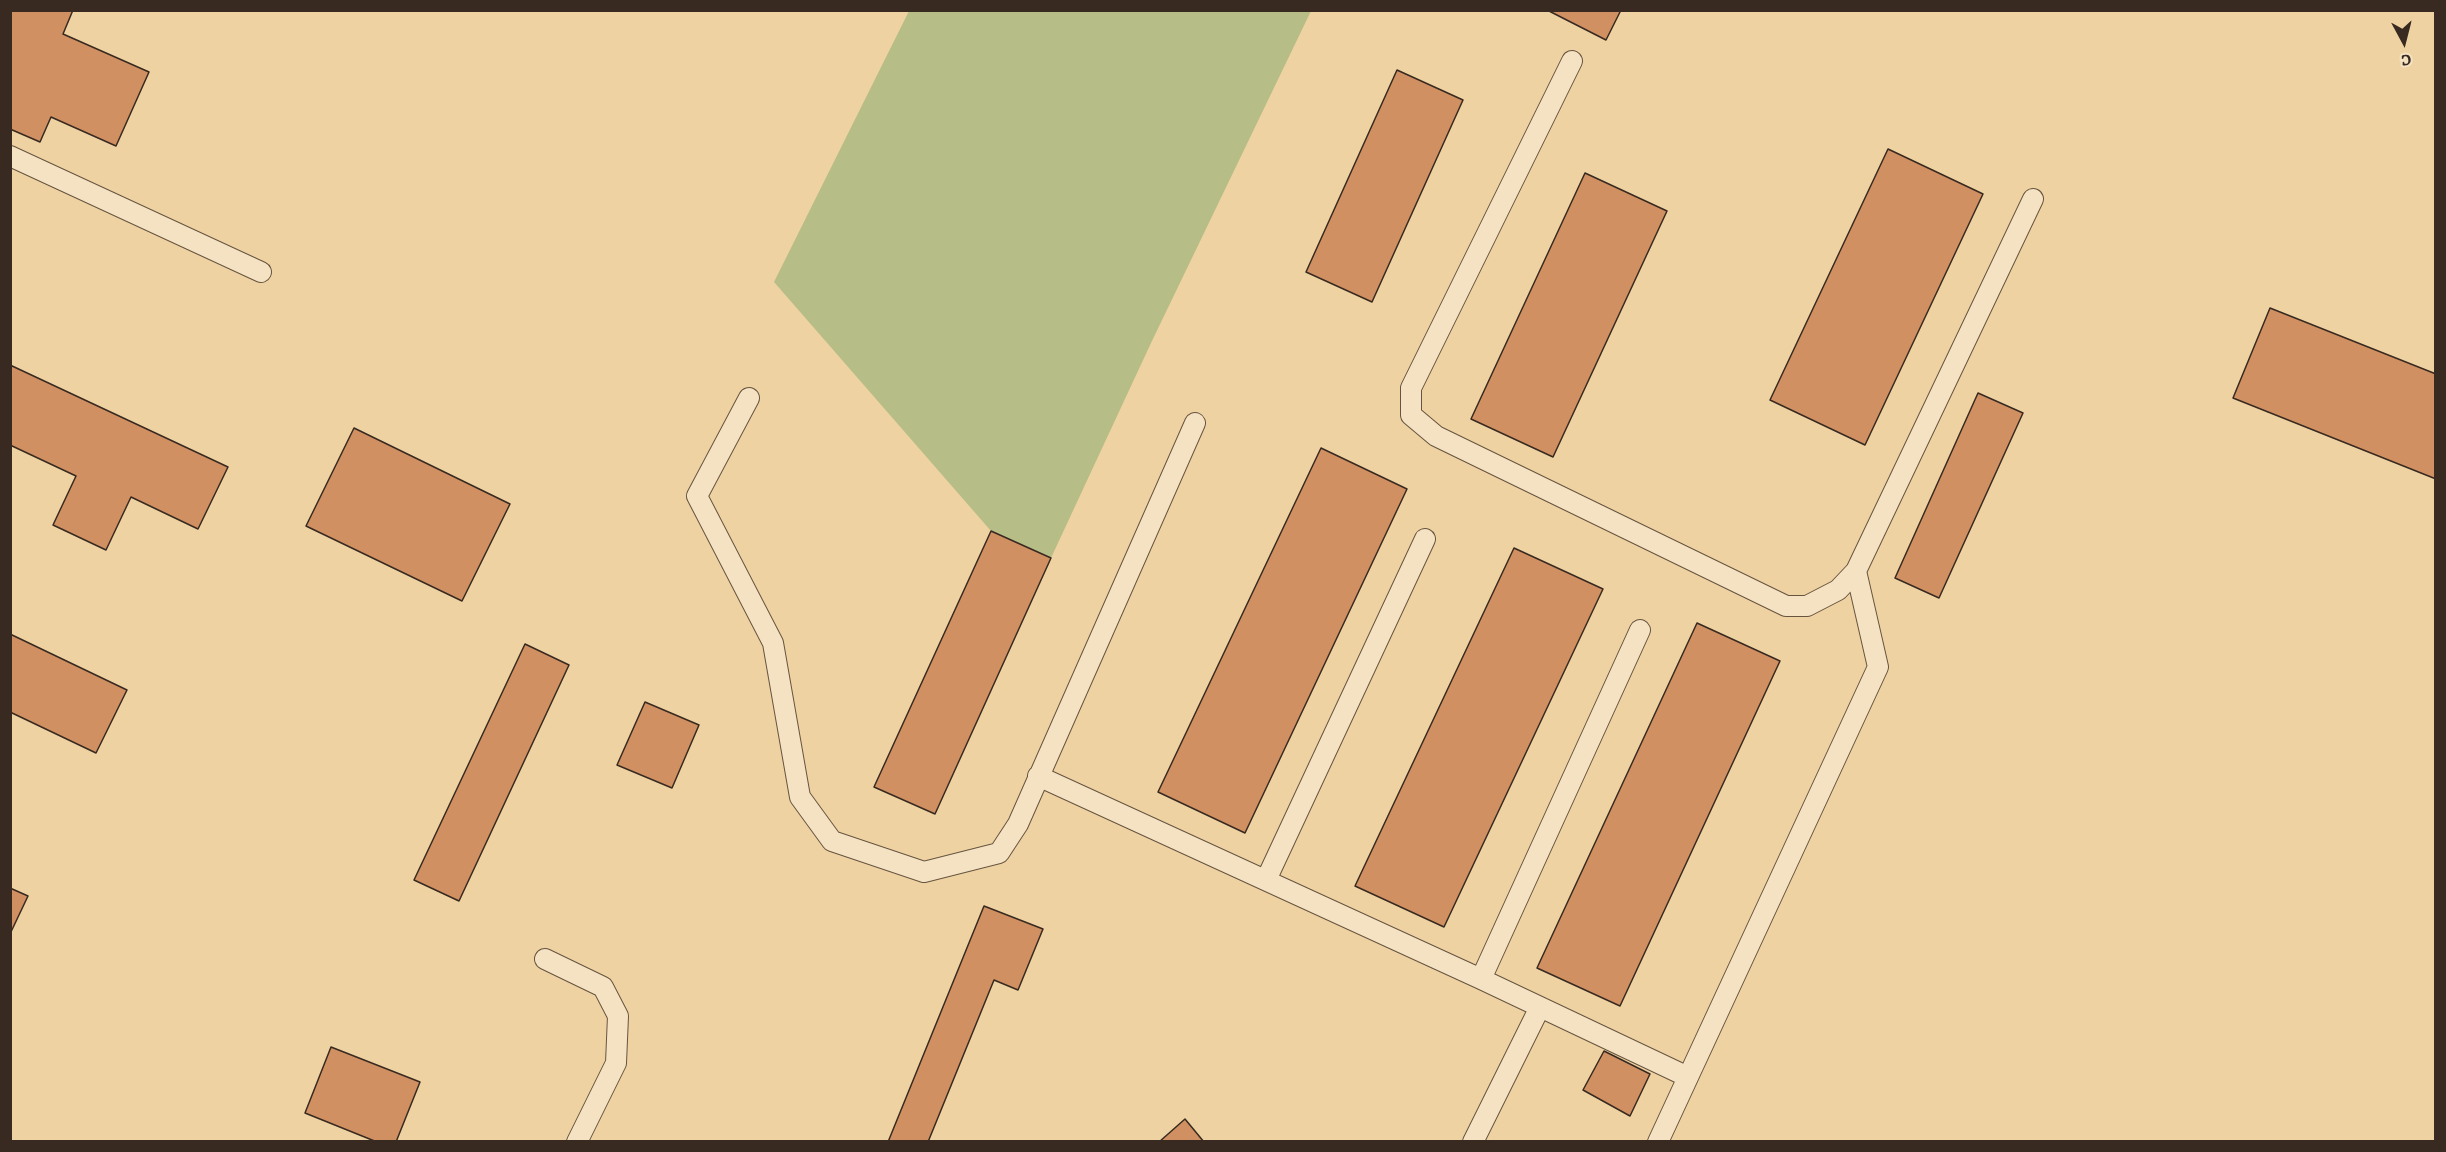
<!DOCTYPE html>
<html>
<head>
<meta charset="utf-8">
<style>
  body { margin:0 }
  #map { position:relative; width:2446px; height:1152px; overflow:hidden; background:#efd2a2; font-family:Alegreya,serif }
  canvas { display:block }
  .frame { position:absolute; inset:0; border:12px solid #382a20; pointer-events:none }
  .north { position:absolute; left:2374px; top:12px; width:60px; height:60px; -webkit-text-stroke:4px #f5e2c3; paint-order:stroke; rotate:173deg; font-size:16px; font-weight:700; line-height:24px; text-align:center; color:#382a20 }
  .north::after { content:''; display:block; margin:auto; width:21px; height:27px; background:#382a20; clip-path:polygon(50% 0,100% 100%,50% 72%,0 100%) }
</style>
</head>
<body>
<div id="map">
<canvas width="2446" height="1152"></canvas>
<div class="frame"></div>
<div class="north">С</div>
</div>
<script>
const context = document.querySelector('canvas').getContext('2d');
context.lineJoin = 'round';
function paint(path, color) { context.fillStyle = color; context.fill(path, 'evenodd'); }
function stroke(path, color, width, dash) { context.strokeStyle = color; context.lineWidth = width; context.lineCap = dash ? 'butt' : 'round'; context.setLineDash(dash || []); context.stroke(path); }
paint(new Path2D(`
  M909,11h402l-160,332 -100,215 -60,-27 -217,-249z`), '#b7bd86');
const building = new Path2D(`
  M10,10h63l-10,24 86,38 -33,74 -65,-29 -11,25 -30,-13z
  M1547,10h74l-15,30z
  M1397,70l66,30 -91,202 -66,-30z
  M1888,149l95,45 -118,251 -95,-45z
  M1585,173l82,38 -114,246 -82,-38z
  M2270,308l166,66v105l-203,-81z
  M10,365l218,102 -30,62 -67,-32 -25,53 -53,-25 23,-49 -66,-31z
  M1978,393l45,20 -84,185 -44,-20z
  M354,428l156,76 -48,97 -156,-75z
  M1321,448l86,41 -162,344 -87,-41z
  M991,531l60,27 -116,256 -61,-27z
  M1514,548l89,41 -159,338 -89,-41z
  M1697,623l83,38 -160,345 -83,-38z
  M10,634l117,56 -31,63 -86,-41z
  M525,644l44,21 -110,236 -45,-21z
  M645,702l54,23 -27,63 -55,-23z
  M10,888l18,8 -18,38z
  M984,906l59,23 -25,61 -24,-10 -66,162h-40z
  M331,1047l89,35 -24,60h-19l-72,-29z
  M1604,1051l46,23 -20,42 -47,-26z
  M1185,1119l19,23h-45z`);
paint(building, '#d09062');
stroke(building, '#382a20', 1.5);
const service = new Path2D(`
  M1572,61l-161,327v27l25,21 350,170h21l31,-16 18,-19
  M10,156l251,116
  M749,398l-52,98 76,147 27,154 32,44 92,31 75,-19 19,-29 177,-401
  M1038,776l443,203 207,98
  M1266,880l159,-341
  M545,959l58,28 15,29 -2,47 -39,79
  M1481,979l159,-349
  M1473,1142l67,-135
  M1658,1142l220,-475 -22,-96 177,-372`);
stroke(service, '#665440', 22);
stroke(service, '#f5e2c3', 20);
</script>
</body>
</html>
